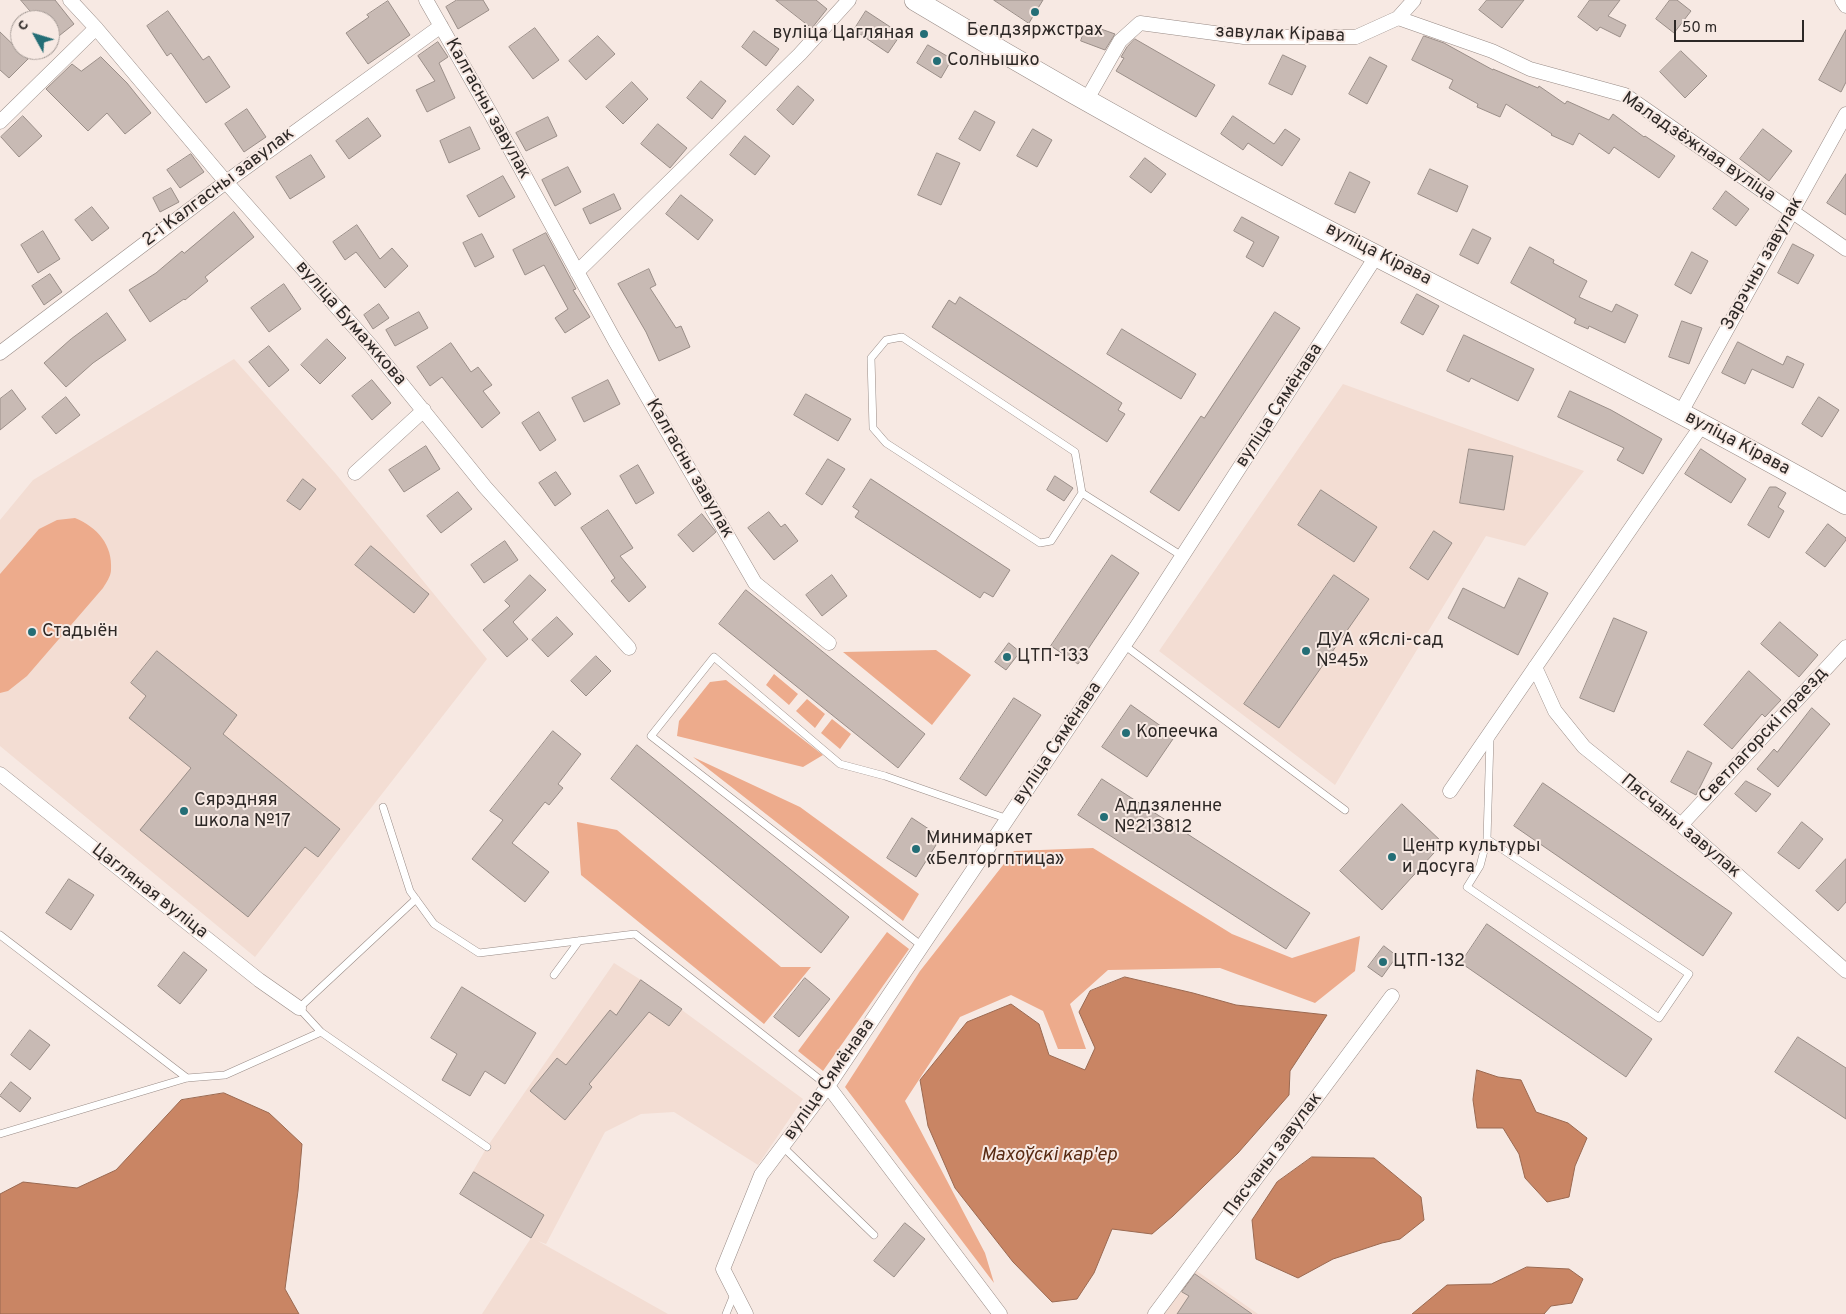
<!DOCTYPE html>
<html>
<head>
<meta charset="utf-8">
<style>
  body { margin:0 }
  #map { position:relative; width:1846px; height:1314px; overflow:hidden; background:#f7e9e3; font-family:Overpass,sans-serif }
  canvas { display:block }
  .north { position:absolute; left:10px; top:10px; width:50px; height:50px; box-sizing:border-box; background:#f7e9e3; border:1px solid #a69c97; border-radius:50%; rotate:309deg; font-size:14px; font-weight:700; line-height:20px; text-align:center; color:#2d2826 }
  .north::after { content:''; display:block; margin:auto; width:18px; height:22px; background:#246e76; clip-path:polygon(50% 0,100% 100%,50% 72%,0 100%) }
  .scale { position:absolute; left:1674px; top:20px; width:130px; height:22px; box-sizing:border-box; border:2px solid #2d2826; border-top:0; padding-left:6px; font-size:15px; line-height:18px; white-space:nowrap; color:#2d2826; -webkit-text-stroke:4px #f7e9e3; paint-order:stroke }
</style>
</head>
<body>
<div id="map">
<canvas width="1846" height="1314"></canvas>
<div class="north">С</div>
<div class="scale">50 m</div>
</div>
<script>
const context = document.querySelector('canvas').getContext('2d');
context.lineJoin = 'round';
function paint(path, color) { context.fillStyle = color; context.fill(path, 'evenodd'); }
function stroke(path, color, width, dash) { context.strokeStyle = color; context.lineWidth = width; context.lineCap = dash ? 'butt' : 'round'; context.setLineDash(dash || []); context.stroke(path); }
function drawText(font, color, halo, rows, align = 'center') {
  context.font = font + ' Overpass,sans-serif'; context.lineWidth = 4; context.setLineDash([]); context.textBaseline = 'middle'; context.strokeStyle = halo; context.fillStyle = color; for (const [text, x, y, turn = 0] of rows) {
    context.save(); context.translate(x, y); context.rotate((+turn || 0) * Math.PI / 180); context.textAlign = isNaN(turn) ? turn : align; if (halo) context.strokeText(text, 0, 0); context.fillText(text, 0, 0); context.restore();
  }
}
paint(new Path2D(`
  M234,359l101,114 152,186 -232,298 -255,-211v-226l33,-40z
  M1343,384l241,87 -59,75 -39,-10 -151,249 -176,-134z
  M614,963l27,17 162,119 -45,66 -84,-53 -33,2 -36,18 -59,112 -8,-3 130,73h-186l49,-76 -71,-44 27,-47z
  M1194,1269l64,45h-98z`), '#f3ddd3');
paint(new Path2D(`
  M75,518c22,9 38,27 36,52 0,6 -5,13 -8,18l-76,88 -19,15 -8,2v-119l39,-45 18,-9z
  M936,650l35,25 -39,50 -89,-73z
  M774,674l24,20 -9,11 -23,-20z
  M726,680l97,75 -20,12 -126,-31 2,-15 31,-39z
  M807,699l18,15 -10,14 -19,-17z
  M832,719l19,15 -11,15 -19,-16z
  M693,757l107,50 119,87 -16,27z
  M577,822l40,8 164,137h30l-47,57 -183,-149z
  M1093,848l139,86 60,24 68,-22 -5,35 -40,32 -95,-35 -112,2 -38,34 16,45h-28l-15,-38 -32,-16 -51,22 -55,84 80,152 9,30 -149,-196 75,-116 94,-120z
  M887,932l22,17 -86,122 -25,-20z`), '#edab8c');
const water = new Path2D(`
  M1125,977l68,16 43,12 91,10 -37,56 -1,24 -51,58 -65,63 -21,18 -40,-5 -18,44 -17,26 -25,3 -39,-40 -58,-74 -27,-62 -8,-46 47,-58 44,-18 28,20 10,31 36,15 10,-22 -16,-36 11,-21z
  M1477,1070l21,7 23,3 15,32 32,11 19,15 -12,28 -6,31 -22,5 -22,-24 -6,-24 -16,-26h-26l-4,-28z
  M224,1093l45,20 33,31 -4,47 -13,98 14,25h-299v-120l23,-12 54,6 39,-18 65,-70z
  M1312,1157l62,1 47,39 3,23 -24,19 -18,4 -49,16 -35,19 -42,-19 -4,-39 25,-38z
  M1527,1267l42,2 14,10 -11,24 -21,3 -7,8h-132l35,-29 44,-1z`);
paint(water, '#c98564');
stroke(water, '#9a6951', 1);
const building = new Path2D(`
  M21,0h34l19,24 -24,19v-23h-12z
  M457,0h26l6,10 -31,19 -12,-22z
  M776,0h40l11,9 -15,19z
  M994,0h49l-14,23z
  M1487,0h37l-22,28 -23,-18z
  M1590,0h30l-12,16 18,9 -6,12 -20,-10 -3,4 -19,-14z
  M1670,0h7l14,11 -17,22 -18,-14z
  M388,1l22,34 -42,29 -22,-31 23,-16 -2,-2z
  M168,11l35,49 6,-4 21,31 -24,16 -35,-50 -4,3 -20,-30z
  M866,11l35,23 -13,19 -34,-23z
  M1087,24l28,10 -10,16 -24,-9z
  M535,28l24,32 -26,19 -24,-32z
  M1846,30v52l-5,10 -22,-12z
  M754,31l25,18 -13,17 -24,-19z
  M0,32l28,27 -19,19 -9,-8z
  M598,36l17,18 -29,26 -17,-19z
  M1424,36l20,7 49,27v-1l45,19 1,-2 26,18 2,-3 42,19 4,-6 31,23 1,-1 30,20 -16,22 -45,-31 -5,7 -30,-21 -6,12 -22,-10 1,-1 -46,-30 -6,13 -23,-10 1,-3 -29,-16 4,-8 -41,-20z
  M1135,39l80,46 -19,32 -80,-46 8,-13 -3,-1 6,-10z
  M438,42l10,15 -9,6 16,35 -28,14 -11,-22 19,-9 -17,-25z
  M928,45l24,14 -11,19 -24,-15z
  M1681,51l26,25 -22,22 -25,-26z
  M1283,55l23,11 -14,29 -23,-11z
  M101,57l26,26 24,30 -26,21 -18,-21 -19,18 -42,-42 26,-25 9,7z
  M1370,57l17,9 -20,38 -18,-10z
  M701,81l25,20 -14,18 -25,-21z
  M632,82l16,17 -25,25 -17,-17z
  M798,86l16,14 -21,25 -16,-15z
  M247,109l19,28 -22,15 -19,-28z
  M975,111l20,11 -15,29 -21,-12z
  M23,116l19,20 -23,21 -18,-20z
  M1233,116l41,28 11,-15 15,10 -18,27 -34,-23 -5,7 -22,-16z
  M548,117l9,19 -31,15 -10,-18z
  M368,118l13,18 -32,23 -13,-18z
  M658,124l29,24 -17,20 -29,-24z
  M470,127l10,22 -31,14 -9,-22z
  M1033,129l19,11 -15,27 -20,-11z
  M1763,129l29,22 -23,30 -29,-22z
  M745,136l25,20 -15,19 -25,-20z
  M937,153l23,10 -19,42 -23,-10z
  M191,154l13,18 -24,16 -13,-18z
  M311,155l14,22 -35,22 -14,-22z
  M1145,158l21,16 -15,19 -21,-16z
  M568,167l13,25 -26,14 -13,-26z
  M1430,169l38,17 -11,26 -39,-18z
  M1350,172l20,10 -15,31 -20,-9z
  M1846,174v41l-19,-12z
  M503,176l12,21 -36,20 -12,-21z
  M171,188l8,14 -19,10 -7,-14z
  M1726,191l23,18 -13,17 -23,-17z
  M614,194l7,15 -31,15 -7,-15z
  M681,195l32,25 -15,20 -32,-26z
  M92,207l17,21 -17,13 -17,-21z
  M234,212l20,25 -49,40 3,4 -23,19 -1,-1 -34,23 -21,-32 27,-17 26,-22 2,2z
  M1242,217l37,20 -16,30 -17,-10 8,-15 -20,-11z
  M357,225l23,34 12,-11 16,18 -23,22 -29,-36 -11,8 -12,-18z
  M1473,229l18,9 -13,26 -18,-9z
  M43,231l17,28 -22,14 -17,-28z
  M546,233l30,56 -3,1 17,27 -25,16 -10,-15 13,-9 -24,-44 -19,10 -12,-25z
  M482,234l12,23 -19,10 -12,-24z
  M1793,244l21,11 -16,29 -20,-11z
  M1530,247l24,13 -1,3 34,18 -8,16 33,15 4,-8 22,11 -13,28 -36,-17 -1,3 -14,-6 2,-4 -65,-36z
  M1692,252l16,9 -17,33 -16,-9z
  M649,269l7,16 -6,3 26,40 5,-2 9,21 -31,14 -13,-29 -28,-48z
  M50,274l12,18 -18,13 -12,-19z
  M284,284l17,25 -32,23 -18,-24z
  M1417,294l22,12 -16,29 -22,-12z
  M960,297l162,106 -4,7 7,4 -18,28 -175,-115 17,-27 6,4z
  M379,304l10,14 -16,11 -9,-14z
  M419,312l9,16 -33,18 -9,-16z
  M1275,312l25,16 -121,183 -29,-19 51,-76 3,2z
  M107,313l19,27 -33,23 -27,24 -22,-24 27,-24z
  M1682,321l20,7 -13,36 -20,-7z
  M1122,329l74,45 -15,25 -74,-45z
  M1464,335l70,34 -16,32 -47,-23 -2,4 -22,-11z
  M327,339l19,19 -26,26 -19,-19z
  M1738,342l45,23 4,-9 17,8 -11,24 -41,-19 -7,15 -23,-11z
  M451,343l20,29 7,-5 14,18 -9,6 17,22 -18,15 -40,-51 -12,9 -13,-19z
  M269,346l20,24 -20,17 -20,-25z
  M372,380l19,23 -19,17 -20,-24z
  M608,380l12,24 -36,18 -12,-24z
  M12,390l14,19 -26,21v-31z
  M1570,391l41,19 51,29 -19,35 -26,-14 7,-12 -66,-31z
  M806,394l45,25 -13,22 -44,-26z
  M66,397l14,18 -24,19 -14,-17z
  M1819,397l20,13 -17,27 -20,-13z
  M539,412l17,28 -16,11 -18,-28z
  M426,446l14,23 -36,23 -15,-22z
  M1469,449l44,7 -9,54 -44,-7z
  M1701,449l45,30 -15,24 -46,-29z
  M828,459l17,10 -23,36 -16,-11z
  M638,465l16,28 -18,11 -16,-28z
  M556,472l15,22 -16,12 -16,-23z
  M1055,476l18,12 -9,13 -17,-11z
  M303,479l13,10 -16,21 -13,-9z
  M871,479l139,91 -17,27 -9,-5 -4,6 -125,-81 4,-6 -6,-4z
  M1770,487h6l10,6 -8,14 6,4 -15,27 -21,-13z
  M1321,490l56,37 -23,35 -56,-37z
  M458,492l14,17 -31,24 -14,-17z
  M608,510l25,38 -13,8 26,31 -17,15 -18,-21 4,-3 -34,-50z
  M769,512l12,15 4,-3 13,17 -24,19 -26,-32z
  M702,514l14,18 -23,20 -15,-17z
  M1828,524l18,14v2l-21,27 -19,-14z
  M1434,531l18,12 -24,37 -18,-12z
  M505,541l13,19 -34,23 -13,-18z
  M371,546l58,48 -15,19 -59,-48z
  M1112,555l27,18 -61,91 -27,-18z
  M530,575l16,15 -33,32 15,17 -21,18 -24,-27 27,-24 -5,-5z
  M832,575l15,21 -25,20 -16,-21z
  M1334,575l35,24 -90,129 -35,-24z
  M1519,578l29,15 -30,62 -70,-37 15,-30 41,20z
  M746,590l179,144 -27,34 -179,-144z
  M557,617l16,17 -25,23 -16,-17z
  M1614,618l33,14 -33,80 -34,-14z
  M1780,622l38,33 -19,22 -38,-33z
  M1009,643l11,9 -14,18 -11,-8z
  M157,651l80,64 -14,19 117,95 -22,28 -13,-10 -57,70 -108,-87 51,-62 -62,-50 17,-22 -15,-13z
  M596,656l15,15 -25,25 -15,-15z
  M1749,671l32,29 -16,17 -3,-3 -30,35 -28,-24z
  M1014,698l27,17 -55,81 -26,-17z
  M1131,705l44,31 -28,41 -45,-30z
  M1812,708l18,16 -52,63 -21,-18 17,-20 3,3z
  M553,731l28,23 -23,30 5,4 -14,17 -4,-3 -33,41 37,29 -24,30 -53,-43 31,-39 -13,-9z
  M637,745l212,172 -28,36 -210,-174z
  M1688,751l24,12 -16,32 -25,-13z
  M1102,779l208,134 -24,36 -208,-134z
  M1746,781l25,13 -15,18 -21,-18z
  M1543,783l189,130 -29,43 -189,-130z
  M1402,804l41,39 -61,67 -42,-39z
  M912,818l29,19 -25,40 -29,-19z
  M1802,822l21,17 -24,30 -21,-16z
  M1846,859v43l-8,9 -22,-20z
  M69,879l25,16 -23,35 -25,-17z
  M1487,924l165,115 -26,38 -165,-114z
  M1384,946l13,10 -15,21 -14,-10z
  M184,952l23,18 -27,34 -22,-18z
  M805,978l25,21 -31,38 -25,-20z
  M641,980l41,29 -13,17 -20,-14 -60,72 3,3 -27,33 -35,-29 27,-33 9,7 44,-55 6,5z
  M462,987l74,46 -31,51 -20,-13 -15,25 -28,-16 15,-26 -26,-16z
  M30,1030l20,15 -20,25 -19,-15z
  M1798,1037l48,31v51l-71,-47z
  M11,1082l20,16 -11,14 -20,-16z
  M474,1172l70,43 -13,23 -71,-44z
  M905,1223l20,16 -31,38 -20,-16z
  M1195,1274l57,40h-75l12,-18 -7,-4z`);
paint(building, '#c8bab4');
stroke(building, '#9a8e88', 1);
const service = new Path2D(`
  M1082,493l-7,-41 -173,-115 -16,3 -15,18 2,70 13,15 154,100 11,-2 31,-48 100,63
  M1124,645l221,165
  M383,807l27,84 24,33 45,29 156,-19 193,152
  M1487,839l-7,27 -13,21 192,131 30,-44 -202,-135 3,-101
  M416,899l-117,109 22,24 166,115
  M0,935l187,143
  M922,946l-271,-210 63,-79 126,107 45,12 123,43
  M554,975l25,-34
  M0,1134l187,-56 38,-3 96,-43
  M783,1147l91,88
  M726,1314l9,-22`);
const minor = new Path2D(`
  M70,0l26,28 130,154 145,164 114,141 144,161
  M426,0l66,116 123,225 140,242 74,60
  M1842,0l4,6
  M1398,18l94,33 38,18 95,26 221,154
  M1086,101l34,-60 20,-18 104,14h112l42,-19 16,-18
  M0,122l96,-94
  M577,272l223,-218 49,-54
  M0,353l226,-171 215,-156
  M1680,414l166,-300
  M355,473l69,-63
  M1535,667l20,44 29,36 97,78 165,146
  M0,774l259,206 40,28
  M1450,791l252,-366
  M1681,825l165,-178
  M828,1086l172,228
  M746,1314l-23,-45 38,-94 67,-89 311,-463 238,-368
  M1155,1314l237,-318`);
const primary = new Path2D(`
  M915,0c103,62 208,122 314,179 205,109 415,210 617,325`);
stroke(service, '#988b86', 8);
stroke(minor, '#988b86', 15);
stroke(primary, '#988b86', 22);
stroke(service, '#fff', 7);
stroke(minor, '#fff', 14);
stroke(primary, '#fff', 21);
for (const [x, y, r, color] of [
  [1035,12,5,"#246e76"],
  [924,34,5,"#246e76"],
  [937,61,5,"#246e76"],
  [32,632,5,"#246e76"],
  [1306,651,5,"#246e76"],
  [1007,657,5,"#246e76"],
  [1126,733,5,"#246e76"],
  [184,811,5,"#246e76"],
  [1104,817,5,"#246e76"],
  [916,849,5,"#246e76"],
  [1392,857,5,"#246e76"],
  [1383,962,5,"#246e76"]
]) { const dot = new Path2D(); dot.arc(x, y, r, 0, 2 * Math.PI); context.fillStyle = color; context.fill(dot); stroke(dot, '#f7e9e3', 2); }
drawText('18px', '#2d2826', '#f7e9e3', [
  ["Белдзяржстрах",1035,31,"center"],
  ["вуліца Цагляная",914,34,"right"],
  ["Солнышко",947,61],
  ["Стадыён",42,632],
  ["ДУА «Яслі-сад",1316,641],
  ["№45»",1316,662],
  ["ЦТП-133",1017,657],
  ["Копеечка",1136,733],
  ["Сярэдняя",194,801],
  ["школа №17",194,822],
  ["Аддзяленне",1114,807],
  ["№213812",1114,828],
  ["Минимаркет",926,839],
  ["«Белторгптица»",926,860],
  ["Центр культуры",1402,847],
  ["и досуга",1402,868],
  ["ЦТП-132",1393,962]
], 'left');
drawText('18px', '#2d2826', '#f7e9e3', [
  ["завулак Кірава",1280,35,2],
  ["Калгасны завулак",487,109,61],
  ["Маладзёжная вуліца",1698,148,34],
  ["2-і Калгасны завулак",219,188,-37],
  ["вуліца Кірава",1378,255,27],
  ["Зарэчны завулак",1763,264,-61],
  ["вуліца Бумажкова",350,324,49],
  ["вуліца Сямёнава",1280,406,-57],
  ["вуліца Кірава",1737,444,28],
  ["Калгасны завулак",689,469,60],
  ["Светлагорскі праезд",1764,736,-47],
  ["вуліца Сямёнава",1058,744,-56],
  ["Пясчаны завулак",1680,827,40],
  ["Цагляная вуліца",149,892,38],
  ["вуліца Сямёнава",830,1080,-55],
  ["Пясчаны завулак",1274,1155,-53]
]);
drawText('italic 19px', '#582a12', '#f7e9e3', [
  ["Махоўскі кар'ер",1049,1156]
]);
</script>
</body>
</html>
